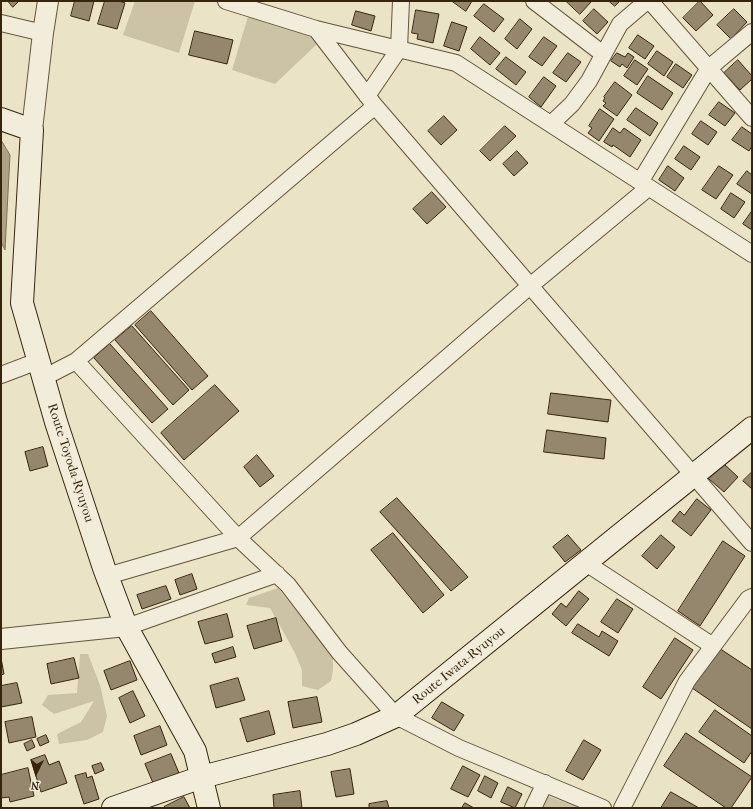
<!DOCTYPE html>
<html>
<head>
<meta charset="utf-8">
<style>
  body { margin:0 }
  #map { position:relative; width:753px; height:809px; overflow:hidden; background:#ebe3c6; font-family:"IM FELL French Canon",serif }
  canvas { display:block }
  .frame { position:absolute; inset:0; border:2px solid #37240d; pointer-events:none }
  .north { position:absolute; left:16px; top:753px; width:40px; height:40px; -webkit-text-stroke:3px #f2edda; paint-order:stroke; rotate:185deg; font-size:11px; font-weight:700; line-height:16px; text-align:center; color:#37240d }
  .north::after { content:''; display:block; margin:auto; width:14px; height:18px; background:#37240d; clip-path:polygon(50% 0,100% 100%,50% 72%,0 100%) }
</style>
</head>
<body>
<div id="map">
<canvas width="753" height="809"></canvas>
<div class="frame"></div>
<div class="north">N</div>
</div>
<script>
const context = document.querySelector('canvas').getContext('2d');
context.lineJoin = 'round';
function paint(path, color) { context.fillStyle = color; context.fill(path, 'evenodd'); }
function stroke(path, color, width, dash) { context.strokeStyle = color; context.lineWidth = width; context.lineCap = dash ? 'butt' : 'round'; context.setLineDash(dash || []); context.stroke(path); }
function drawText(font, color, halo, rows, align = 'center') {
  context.font = font + ' "IM FELL French Canon",serif'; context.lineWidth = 3; context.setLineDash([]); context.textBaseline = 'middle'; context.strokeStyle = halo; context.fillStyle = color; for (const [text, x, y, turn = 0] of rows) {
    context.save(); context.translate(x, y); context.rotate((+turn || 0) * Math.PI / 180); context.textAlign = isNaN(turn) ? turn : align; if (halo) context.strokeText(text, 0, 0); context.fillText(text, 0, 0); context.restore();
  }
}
paint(new Path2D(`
  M135,1h60l-16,52 -56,-18z
  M212,1h6l88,31 11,12 -42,40 -43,-14 17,-57z
  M278,588l55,69v13l-2,11 -13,9 -16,-4v-16l-7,-17 -25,-45 -24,-3 3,-7z
  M80,654h8l12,31 7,31 -4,16 -16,8 -28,4 -2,-10 24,-12 13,-21 -40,13 -12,-9 6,-10 29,-2z
  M540,793l40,15h-47z`), '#ccc3a7');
const water = new Path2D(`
  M1,140l9,15 -5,95 -4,-8z`);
paint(water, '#aea287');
stroke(water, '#7e7056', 1);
const building = new Path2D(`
  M8,1h11l-6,6z
  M75,1h19l-5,20 -18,-5z
  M105,1h14l6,2 -8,26 -19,-5z
  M452,1h20l-6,10z
  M566,1h24l1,1 -11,12z
  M609,1h11l-5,5z
  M700,1l13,14 -17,16 -13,-13z
  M484,4l20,15 -10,13 -20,-16z
  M594,9l14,13 -11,12 -14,-13z
  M734,9l13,13 -16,17 -14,-14z
  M416,10l23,4 -6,29 -16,-4 1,-5 -6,-1z
  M356,11l19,5 -4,15 -19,-6z
  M520,19l12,10 -15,20 -12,-10z
  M452,22l15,5 -8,24 -15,-5z
  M195,31l38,9 -6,24 -38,-9z
  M638,35l16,11 -9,13 -16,-11z
  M480,37l20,16 -10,12 -19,-16z
  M544,37l13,9 -15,20 -13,-9z
  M657,51l16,11 -9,14 -16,-12z
  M568,53l13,9 -15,20 -13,-9z
  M617,53l8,4 3,-4 6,4 -7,11 -5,-4 -2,3 -9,-6z
  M506,57l20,15 -10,13 -20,-16z
  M635,60l13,9 -11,16 -13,-9z
  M738,60l14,16v3l-12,11 -16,-17z
  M676,64l16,11 -9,13 -16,-11z
  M648,76l25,17 -11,17 -25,-17z
  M544,77l12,9 -15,21 -12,-10z
  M615,82l17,13 -15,21 -14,-10 3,-3 -3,-2 2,-3 -1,-1z
  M719,102l16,11 -10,13 -16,-11z
  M636,108l22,15 -8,13 -23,-16z
  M600,109l14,10 -15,22 -11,-8 4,-5 -3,-2z
  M444,116l13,14 -16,15 -13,-14z
  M701,121l16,11 -9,13 -16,-11z
  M505,126l11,10 -26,25 -10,-10z
  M742,127l10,7v12l-3,5 -17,-11z
  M613,128l7,5 4,-5 17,12 -11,17 -17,-12 -1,2 -8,-5z
  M684,146l16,11 -9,13 -16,-11z
  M517,151l11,12 -14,13 -11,-12z
  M668,166l16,12 -9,13 -16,-11z
  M719,166l14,9 -17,24 -14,-9z
  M747,171l5,4v19l-15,-10z
  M432,192l14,15 -19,17 -14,-15z
  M731,193l14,9 -11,16 -13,-9z
  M752,211v19l-9,-6z
  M151,311l57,65 -16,14 -57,-65z
  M132,326l57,64 -16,15 -58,-65z
  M110,344l58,65 -16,14 -58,-65z
  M215,385l24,26 -55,49 -23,-27z
  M551,393l60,7 -3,22 -60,-8z
  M547,430l59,8 -2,21 -60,-7z
  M43,447l5,19 -18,5 -5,-19z
  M257,455l17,21 -14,11 -16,-20z
  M724,464l14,13 -14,15 -15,-13z
  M752,472v17l-9,-8z
  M397,498l71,79 -17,14 -71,-79z
  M697,499l14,11 -20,26 -19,-15 8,-10 4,4z
  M393,533l51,62 -21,18 -52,-63z
  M568,535l13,15 -16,12 -12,-15z
  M661,535l14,12 -18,22 -15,-13z
  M723,541l22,15 -45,70 -22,-15z
  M192,574l5,15 -17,6 -5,-15z
  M166,586l5,13 -29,10 -5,-14z
  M579,591l10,8 -23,27 -14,-12 9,-11 5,4z
  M617,599l16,10 -15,24 -17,-11z
  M227,614l6,23 -28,7 -7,-22z
  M276,618l6,23 -28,8 -7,-23z
  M578,624l21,13 3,-6 16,10 -9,15 -37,-23z
  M675,638l18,12 -32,49 -18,-12z
  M233,647l3,10 -21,6 -3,-9z
  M719,648l33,22v59l-60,-41z
  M1,658l3,16 -3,1z
  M74,658l5,20 -28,6 -4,-20z
  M130,661l7,19 -26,10 -7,-19z
  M238,678l7,22 -29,8 -6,-22z
  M17,683l5,20 -21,4v-21z
  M133,691l12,25 -15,7 -11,-25z
  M317,697l5,25 -29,6 -5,-26z
  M442,702l22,13 -10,16 -22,-13z
  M715,710l37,26v15l-8,12 -45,-31z
  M269,711l6,23 -28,8 -7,-23z
  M32,717l4,20 -27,6 -4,-21z
  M160,726l7,19 -26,10 -7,-19z
  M686,733l66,44 -21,31h-5l-62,-42z
  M46,735l3,7 -9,4 -3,-7z
  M32,740l3,7 -8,4 -3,-7z
  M584,740l17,10 -18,30 -17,-9z
  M171,754l8,19 -26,10 -8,-19z
  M45,755l4,10 10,-4 8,22 -26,9 -10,-32z
  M101,763l3,7 -9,4 -3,-8z
  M463,766l17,9 -12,22 -17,-8z
  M28,768l6,28 -24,6 -1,-5 -8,1v-23z
  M350,769l4,25 -18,3 -5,-25z
  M86,773l1,5 5,-2 7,23 -15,5 -9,-28z
  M485,776l13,7 -7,15 -13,-7z
  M508,787l14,7 -7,14 -14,-6z
  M300,791l2,17h-28l-1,-13z
  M671,792l28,16h-38z
  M184,797l6,11h-26v-1z
  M387,801l2,7h-20v-4z
  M465,803l9,5h-12z`);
paint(building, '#95876d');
stroke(building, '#37240d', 1);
const minor = new Path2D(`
  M226,1l90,28 140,34 296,191
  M534,1l69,53
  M650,1l102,117
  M1,23l42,10
  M316,29l59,77 377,437
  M367,96l32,-47 2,-48
  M551,124l21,-20 17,-23 31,-57 27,-23
  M640,182l69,-114 43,-36
  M76,361l162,177 50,47 51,67 57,64 63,32 144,60
  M1,375l37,-14
  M43,378l33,-17 299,-255
  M586,563l127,83
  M107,576l131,-38 292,-252 118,-98
  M126,626l12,-3 139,-49
  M533,808l12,-25
  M622,808l65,-127 61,-82 4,-2`);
const tertiary = new Path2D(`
  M32,130l11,-97 5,-32
  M1,639l125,-13`);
const secondary = new Path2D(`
  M1,119l31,11 -10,173 34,119 48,146 22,58 69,125 14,57
  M113,808l89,-31 125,-33 29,-10 40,-18 356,-288`);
stroke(minor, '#64543b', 18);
stroke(tertiary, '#64543b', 22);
stroke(secondary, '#37240d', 24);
stroke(minor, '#f2edda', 16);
stroke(tertiary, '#f2edda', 20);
stroke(secondary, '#f2edda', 22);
drawText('13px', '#37240d', '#f2edda', [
  ["Route Toyoda-Ryuyou",70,463,72],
  ["Route Iwata-Ryuyou",459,666,-39]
]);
</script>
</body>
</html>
